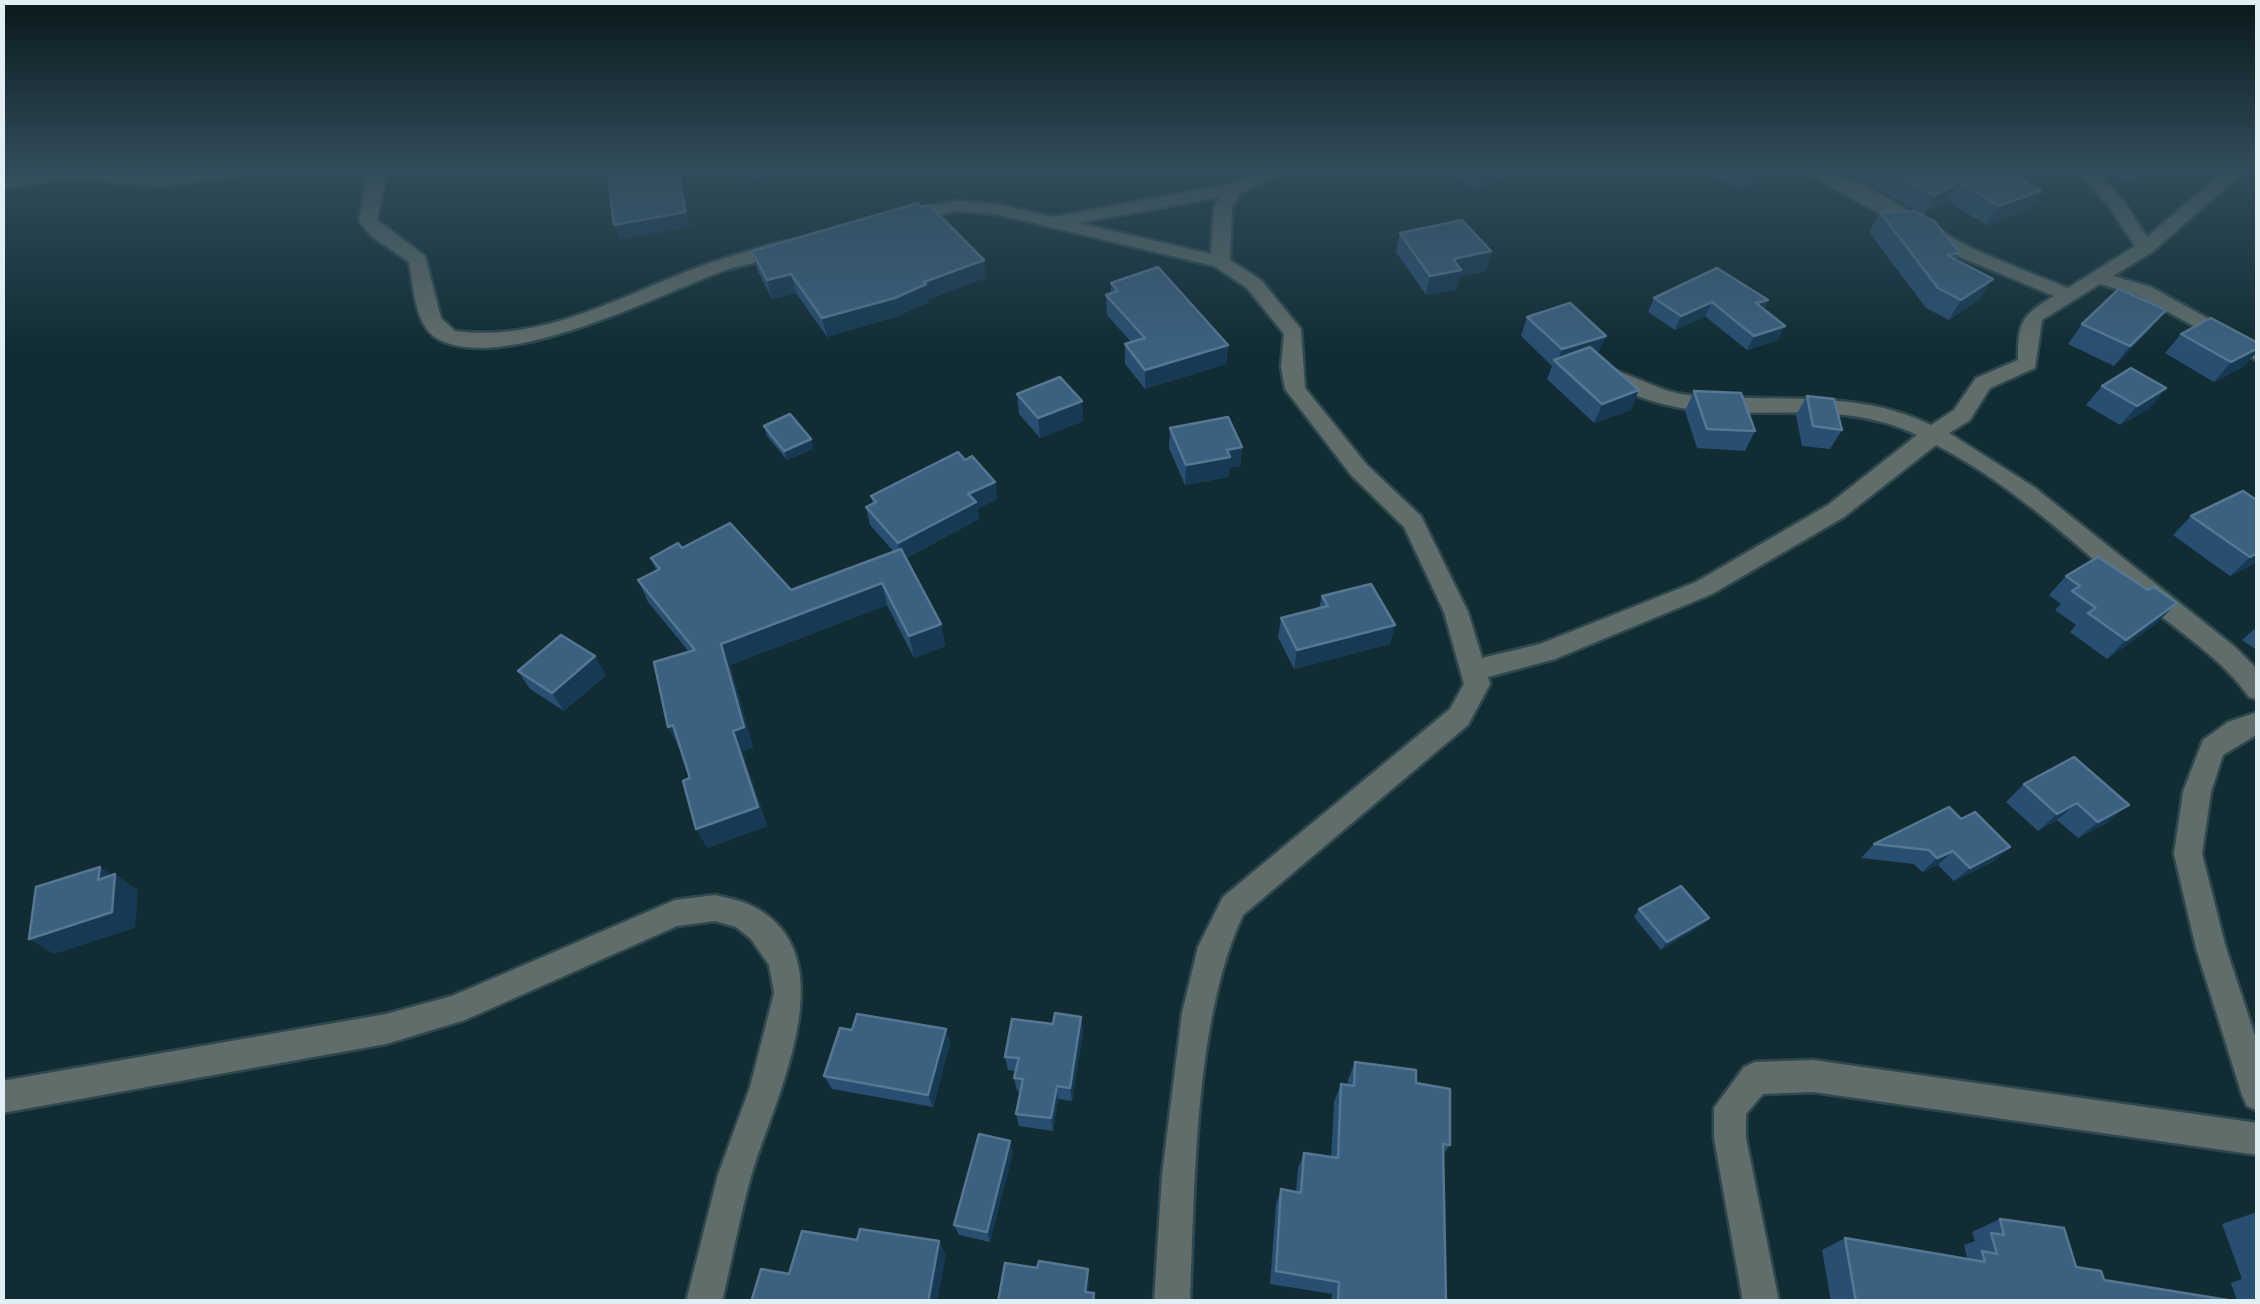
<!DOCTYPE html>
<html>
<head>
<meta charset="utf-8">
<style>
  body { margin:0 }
  #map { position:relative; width:2260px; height:1304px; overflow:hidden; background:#112d33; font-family:"Noto Serif",serif }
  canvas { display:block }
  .frame { position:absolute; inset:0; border:5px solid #dfeff3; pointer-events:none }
</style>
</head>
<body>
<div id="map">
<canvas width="2260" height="1304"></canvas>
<div class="frame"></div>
</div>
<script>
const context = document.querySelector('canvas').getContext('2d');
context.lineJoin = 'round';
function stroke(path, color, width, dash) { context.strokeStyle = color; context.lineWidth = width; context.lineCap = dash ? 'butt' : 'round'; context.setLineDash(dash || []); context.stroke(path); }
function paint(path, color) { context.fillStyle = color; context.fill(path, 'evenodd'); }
const minor = new Path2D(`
  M65,168l98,8 54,-8h48l-9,5 -93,13 -95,-8 -66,10v-10z
  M369,168h18l-10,52 48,36 16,62 14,13c81,11 155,-29 228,-58 33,-13 67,-23 102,-32l9,6c-16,15 -50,16 -71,24 -65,24 -219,103 -285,68 -24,-13 -24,-53 -29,-77l-39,-27 -11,-15z
  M1271,168h25l-55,25 -9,14 -2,53 31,20 40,49 4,59 62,77 54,51 47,96 14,46 58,-14 156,-62 132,-77 89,-70c-68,-33 -141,-18 -213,-24 -37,-3 -70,-14 -102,-31l-3,-5 3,-5c15,-4 56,21 79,24 84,11 170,-8 250,31l23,-15 22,-32 42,-18c0,-39 3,-44 36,-64l-96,-40 -161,-88c64,0 121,55 177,81 30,14 63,26 94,39l67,-42 -27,-41 -34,-37h19l28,30 26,39 81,-69h20l-96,84 -39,24 38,11 107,59v15l-121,-66 -37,-11 -58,36 -7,48 -45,20 -20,32 -21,13 85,54 201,160 23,23v30l-9,-3c-26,-37 -63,-60 -97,-88 -69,-57 -136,-123 -216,-164l-92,72 -132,77 -157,65 -67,18 2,7 -22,41 -225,190c-49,104 -48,271 -53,387h-36l8,-127 20,-162 16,-66 25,-50 227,-188 14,-25 -20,-72 -40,-85 -53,-52 -66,-86 -4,-22 3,-33 -37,-46 -33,-22 -218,-52 -38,-3 -57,10 -9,-5 9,-5 57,-10 38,3 58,13 176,-33zM1220,197l-6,10 -3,47 -133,-31z
  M2258,712v22l-35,21 -12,37 -9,62 24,94 32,97v66l-11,-5 -5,-11 -46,-147 -22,-94 9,-62 20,-52 25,-18z
  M715,895c12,3 26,5 37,11 98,48 22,194 0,267 -12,42 -20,86 -30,129h-36l32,-127 32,-88 24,-94 -5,-28 -18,-26 -15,-12 -21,-6 -38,5 -212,94 -79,24 -384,69v-32l384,-67 66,-18 223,-96z
  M1813,1060l445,63v32l-445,-63 -50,2 -17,20v24l33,164h-36l-29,-164v-30l30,-41 11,-5z`);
stroke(minor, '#2e484e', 5);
paint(minor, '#616d6a');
paint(new Path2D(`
  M1441,168h86l-52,22z
  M1707,168h63l-28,22 -37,-17z
  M1835,168h100l17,9 89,14 -12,19 -43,15 -38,-24 -25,14 -55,-32z
  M2101,168h51l-23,16z
  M921,207l63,53 1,18 -56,21v3l-31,14 -71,21 -31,-44 -24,6 -15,-30 -5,-18z
  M1880,212l80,41 -5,7 25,39 -31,21 -23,-12 -57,-76z
  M1400,233l86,38 -27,6 -3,13 -30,5 -30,-43z
  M1111,283l117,62 -2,19 -81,25 -20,-25v-20l6,-2 -24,-27 -1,-20 5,-2z
  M1654,298l114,2 -4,9 14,31 -31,10 -42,-34 -30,14 -27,-18z
  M1527,317l72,37 32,56 -37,13 -47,-44 5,-13 -31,-30z
  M2082,324l68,5 -36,37 -46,-22z
  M2181,334l77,9v8l-14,15 -30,16 -49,-29z
  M2102,386l48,22 -30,17 -34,-20z
  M1694,391l61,40 -10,20 -48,-3 -12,-37z
  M1017,394l65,7 1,20 -43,17 -21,-24z
  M1807,396l35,34 -12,19 -28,-3 -6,-31z
  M764,426l47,13 2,10 -26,11 -20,-24z
  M1170,428l72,19 -2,19 -11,2v9l-44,8 -16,-37z
  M965,460l30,22 2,17 -20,10 2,10 -73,39 35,66 4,22 -31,12 -27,-53 -157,60 23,83 -11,3 25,75 -60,22 -17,-70 -10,-32 -1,1 -11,-20 21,-75 -41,-50 -10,-22 18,-10 -5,-12 31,-10 109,42 103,-38 -24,-27 -4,-18 7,-3 -2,-8z
  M2258,501v61l-28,14 -57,-41 18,-19z
  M2066,576l92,46 -51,37 -37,-27 6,-7 -21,-15 6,-6 -12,-9z
  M1322,596l73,29 -5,19 -96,25 -16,-32 3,-19 38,-10z
  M2258,626v25l-16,-11z
  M518,671l88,4 -42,36 -34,-22z
  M2074,757l34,65 -30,16 -21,-18 -19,11 -32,-29 18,-18z
  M1961,819l49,28 -16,14 -40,20 -16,-16 -16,7 -8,-8 -53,-6 13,-14z
  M1639,909l70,9 -7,7 -41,25 -27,-33z
  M1081,1017l2,14 -11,70 -14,-2 -5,32 -34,-5 -3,-12 5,-22 -4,-1 -3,-13 2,-7 -8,-1 -3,-13 48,-33z
  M946,1029l4,14 -17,64 -101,-18 -8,-13z
  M1355,1062l61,21 34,62 -7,10 3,147h-115l1,-8 -62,-10 6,-80 5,-15 15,3 2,-24 6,-15 27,4 3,-55 7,-18 7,1v-5z
  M1013,1152l-23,90 -31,-7 -5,-10z
  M2257,1212l1,90h-427l-9,-52 23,-12 120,21 2,-1 -3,-13 11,-4 -3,-9 28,-13 76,48 28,13 133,21 -6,-18 11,-4 -20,-55z`), '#284f72');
paint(new Path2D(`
  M766,168h11l1,9 -26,3 -3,-10z
  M1489,168h38l-52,22 4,-18z
  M1754,168h16l-28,22 9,-19z
  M2140,168h12l-23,16z
  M678,169l5,15 7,43 -70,13 -6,-15z
  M1959,182l-11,19 -25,14 11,-19z
  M2041,191l-12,19 -43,15 12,-19z
  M1491,251l-5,20 -27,6 -3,13 -30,5 4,-19 23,-17z
  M984,260l1,18 -56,21v3l-31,14 -71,21 -5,-19z
  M791,274l5,19 -24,6 -5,-19z
  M1993,279l-13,20 -31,21 12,-20z
  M1768,300l-7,14 -5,-11z
  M1712,302l-7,14 -30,14 6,-14z
  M2166,310l-16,19 -36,37 16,-20z
  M1785,326l-7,14 -31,10 7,-14z
  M1606,336l-8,19 -41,8 5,-14z
  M1228,345l-2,19 -81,25v-19z
  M2258,348v3l-14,15 -30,16 17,-20z
  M2166,388l-16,20 -30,17 17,-19z
  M1639,390l-8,20 -37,13 8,-19z
  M1082,401l1,20 -43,17 -2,-20z
  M811,439l2,10 -26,11 -3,-9z
  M1242,447l-2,19 -11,2v9l-44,8 1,-20 41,-15z
  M995,482l2,17 -20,10 2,10 -78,41 -3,-17 70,-49z
  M2258,553v9l-28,14 20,-19z
  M882,583l5,22 -157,60 23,83 -11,3 25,75 -60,22 -11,-19 25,-185z
  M2177,603l-19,19 -51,37 19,-19z
  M941,624l4,22 -31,12 -5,-22z
  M1395,625l-5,19 -96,25 3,-19z
  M595,656l11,19 -42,36 -12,-18z
  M673,725l11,20 -5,2 -11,-20z
  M2077,803l-20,17 -19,11 19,-17z
  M2129,805l-21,17 -30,16 20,-16z
  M2010,847l-16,14 -40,20 16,-13z
  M1953,851l-15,14 -16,7 15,-14z
  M100,867l15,11v-4l23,16 -3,38 -81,26 -25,-15 69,-59z
  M1709,918l-7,7 -41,25 6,-8z
  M1081,1017l2,14 -11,70 -2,-13z
  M946,1029l4,14 -17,64 -5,-12z
  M1057,1086l1,13 -5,32 -2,-13z
  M1010,1141l3,11 -23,90 -3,-10z
  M939,1241l7,14 -9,47h-9z
  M1088,1269l1,12 -2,21 -2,-10z`), '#163a53');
const building = new Path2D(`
  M607,168h29l1,7 41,-6 7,43 -71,13z
  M1885,168h50l17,9 25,-9h25l39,23 -43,15 -39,-24 -25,14z
  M918,203l3,4 8,-2 55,55 -60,22 2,2 -31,14 -73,20 -31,-44 -24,6 -15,-29z
  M1914,211l20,10 26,32 -13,2 46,24 -32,21 -23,-12 -58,-76z
  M1462,220l29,31 -38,8 8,11 -31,6 -30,-43z
  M1158,267l70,78 -83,25 -20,-26 20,-6 -39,-43 12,-4 -7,-8z
  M1717,268l51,32 -12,3 29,23 -31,10 -42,-34 -31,14 -27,-18z
  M2119,289l47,21 -36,36 -48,-22z
  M1570,303l36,33 -44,13 -35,-32z
  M2211,318l47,25v5l-27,14 -50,-28z
  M1590,347l49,43 -37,14 -48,-44z
  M2131,368l35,20 -29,18 -35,-20z
  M1060,377l22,24 -44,17 -21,-24z
  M1694,391l47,2 14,38 -48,-2z
  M1807,396l27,3 8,31 -29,-4z
  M790,414l21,25 -27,12 -20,-25z
  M1228,417l14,30 -15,3 3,7 -44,8 -16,-37z
  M958,452l7,8 7,-4 23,26 -27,12 8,8 -78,41 -32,-36 10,-5 -5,-6z
  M2243,491l15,10v52l-8,4 -59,-41z
  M730,523l61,67 110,-41 40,75 -32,12 -27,-53 -161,61 23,83 -11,4 25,76 -62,22 -13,-48 7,-3 -17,-53 -5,2 -14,-65 41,-12 -57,-70 22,-11 -9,-11 27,-15 4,5z
  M2098,557l50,33 6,-3 23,16 -51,37 -38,-27 8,-5 -24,-17 8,-5 -14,-10z
  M1371,584l24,41 -98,25 -16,-32 47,-12 -6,-10z
  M561,635l34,21 -43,37 -34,-22z
  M2074,757l55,48 -31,17 -21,-19 -20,11 -33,-30z
  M1949,807l12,12 14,-7 35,35 -40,21 -17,-17 -16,7 -8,-8 -55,-6z
  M100,867l-2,13 17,-6 -3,38 -83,27 7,-52z
  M1681,886l28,32 -42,24 -28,-33z
  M1055,1013l26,4 -11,71 -13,-2 -6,32 -35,-4 7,-35 -9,-1 5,-20 -14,-1 7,-38 41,5z
  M857,1014l89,15 -18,66 -104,-19 16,-48 12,2z
  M1355,1062l61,8v13l34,6v56l-7,-1 3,158h-108l1,-20 -63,-11 5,-82 20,4 3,-40 34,5 3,-74 13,2z
  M979,1134l31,7 -23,91 -33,-7z
  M2000,1219l64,9 12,39 25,4 3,9 136,22h-384l-11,-64 140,24 -3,-11 15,3 -6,-21 13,2z
  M860,1229l79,12 -11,61h-177l10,-33 28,5 13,-43 55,9z
  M1039,1261l49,8 -3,23 9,1 -1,9h-95l7,-39 32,5z`);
paint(building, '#3b6080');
stroke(building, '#557792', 2.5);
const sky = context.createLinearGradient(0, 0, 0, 351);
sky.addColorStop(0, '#09191c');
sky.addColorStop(0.48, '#324c5b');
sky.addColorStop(1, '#324c5b00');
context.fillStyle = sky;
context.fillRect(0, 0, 2260, 351);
</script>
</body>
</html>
